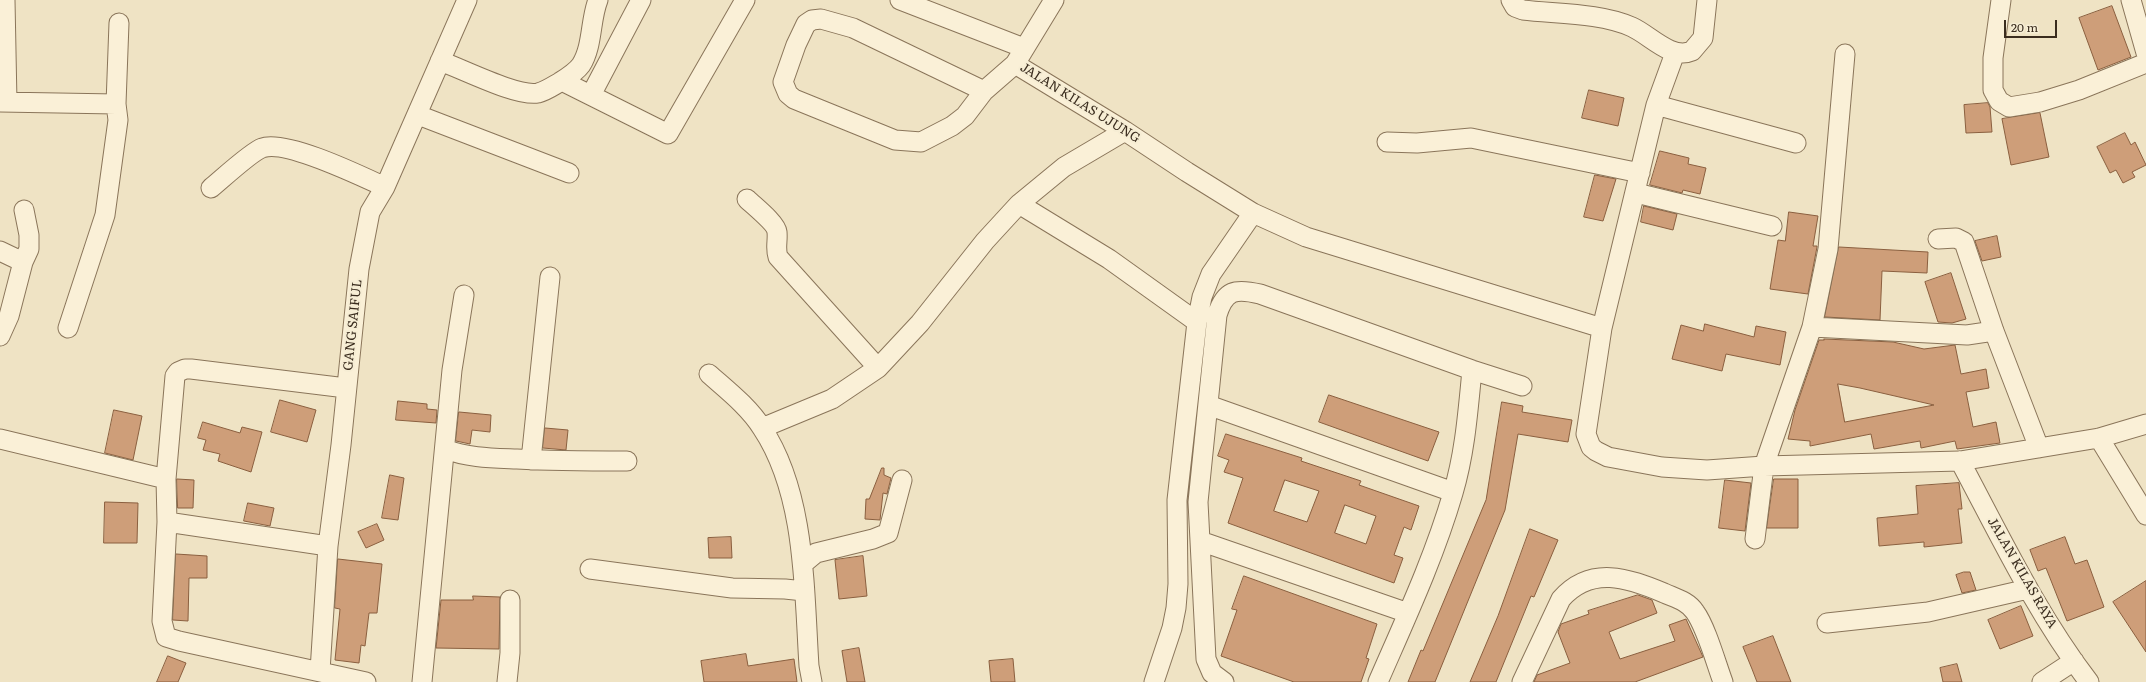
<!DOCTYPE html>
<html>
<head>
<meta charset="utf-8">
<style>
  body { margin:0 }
  #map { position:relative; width:2146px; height:682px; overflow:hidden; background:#efe3c4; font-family:Literata,serif }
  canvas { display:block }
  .scale { position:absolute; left:2004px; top:20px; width:53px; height:18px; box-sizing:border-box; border:2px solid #3a2c1e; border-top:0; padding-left:5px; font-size:12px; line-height:14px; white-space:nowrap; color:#3a2c1e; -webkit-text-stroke:3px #f6edd4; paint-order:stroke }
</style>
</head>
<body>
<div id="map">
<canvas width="2146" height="682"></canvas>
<div class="scale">20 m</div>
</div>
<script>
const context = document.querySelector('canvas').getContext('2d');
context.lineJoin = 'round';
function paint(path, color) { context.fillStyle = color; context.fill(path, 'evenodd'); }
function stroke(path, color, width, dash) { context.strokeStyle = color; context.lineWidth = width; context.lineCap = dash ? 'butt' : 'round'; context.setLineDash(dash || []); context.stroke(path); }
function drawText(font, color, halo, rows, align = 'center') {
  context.font = font + ' Literata,serif'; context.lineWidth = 4; context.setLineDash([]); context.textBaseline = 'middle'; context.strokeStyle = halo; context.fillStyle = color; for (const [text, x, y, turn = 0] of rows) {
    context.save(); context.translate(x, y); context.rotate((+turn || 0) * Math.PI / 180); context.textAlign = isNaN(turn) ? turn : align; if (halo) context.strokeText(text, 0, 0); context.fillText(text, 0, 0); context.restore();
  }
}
const building = new Path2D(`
  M2112,6l19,51 -33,13 -19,-52z
  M1589,90l35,8 -6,28 -36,-8z
  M1988,103l2,4 2,25 -26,1 -2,-28z
  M2040,113l9,44 -38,8 -9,-46z
  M2125,133l6,12 4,-3 11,23 -14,7 3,5 -12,6 -7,-13 -6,3 -13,-26z
  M1660,151l29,7 -1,6 18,4 -6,26 -17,-4 -1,3 -32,-8z
  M1595,175l21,4 -13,42 -19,-4z
  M1644,206l33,8 -4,16 -32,-8z
  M1789,212l29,4 -5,30h4v1l-9,47 -38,-5 8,-49 7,1z
  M1997,236l4,21 -19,4 -7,-20z
  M1839,247l89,5 -1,21 -45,-2 -2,49 -55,-3z
  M1951,273l15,46 -14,4 -14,-1 -13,-40z
  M1705,324l49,13 2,-11 30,6 -6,33 -54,-11 -4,17 -50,-12 9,-34 22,6z
  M1824,339l69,3 31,7 31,-4 6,29 25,-5 3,19 -23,4 7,35 23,-5 4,21 -43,6 -2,-8 -34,7 -1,-7 -46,8 -3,-15 -61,12v-5l-22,-2 7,-29 24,-70h5zM1838,384l22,4 74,17 -89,17z
  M1329,395l110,37 -11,29 -109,-39z
  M280,400l36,10 -9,32 -36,-10z
  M398,401l29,3v5l10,1 -1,13 -40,-3z
  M1502,402l21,4 -1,6 50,8 -4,22 -50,-8 -13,76 -70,172h-27l13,-32 2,1 63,-151z
  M114,410l28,6 -9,44 -28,-7z
  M459,412l32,3 -1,17 -18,-2 -2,14 -14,-3z
  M203,422l37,11 2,-6 20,5 -11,40 -33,-11 2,-7 -17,-4 3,-10 -8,-2z
  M545,428l23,2 -2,20 -23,-2z
  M1226,434l76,24 -1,3 60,20 -2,4 60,21 -8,24 -7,-3 -10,28 9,3 -9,25 -166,-60 15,-45 -19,-6 5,-12 -11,-4zM1285,480l34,11 -12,31 -33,-11zM1345,505l31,11 -10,28 -31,-11z
  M882,468h2v7l7,3 -4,16 -4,-1 -3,27 -15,-1 1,-20h3z
  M390,475l14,3 -6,42 -16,-2z
  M177,479l17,1 -1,28h-15z
  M1774,479h24v49h-31z
  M1725,480l26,3 -6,48 -26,-3z
  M1959,483l3,26h-4l4,34 -38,4v-5l-45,4 -2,-28 41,-4 -2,-28z
  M105,502l33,1 -1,40h-33z
  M248,503l26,5 -4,18 -26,-5z
  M377,524l7,16 -18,8 -8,-16z
  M1530,529l28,11 -24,57 -3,-1 -35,86h-26l28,-66z
  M731,537l1,21h-23l-1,-20z
  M2065,537l10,27 12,-4 17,47 -37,14 -21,-53 -8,3 -8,-21z
  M176,554l31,2v22h-18l-1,43 -15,-1z
  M863,556l4,40 -28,3 -4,-39z
  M338,559l44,5 -5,49h-8l-4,33 -4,-1 -2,18 -24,-3 5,-51 -5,-1z
  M1964,572h6l6,18 -14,3 -6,-18z
  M1244,576l133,48 -11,34 3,1 -8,23h-67l-73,-26 16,-46 -5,-1z
  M2146,581v71l-33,-50z
  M1638,595l14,5 5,13 -48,19 11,27 55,-18 -6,-16 17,-6 17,38 -68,25h-101l3,-7 33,-12 -12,-31 3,-8 28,-10 -1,-3z
  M473,596l27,1 -1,52 -63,-1 5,-48h32z
  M2021,606l12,30 -33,13 -12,-29z
  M1773,636l18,46h-34l-5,-13 -9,-22z
  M859,648l6,34h-18l-5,-31z
  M746,654l2,12 46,-7 3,23h-93l-3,-21z
  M168,656l18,7 -8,19h-21z
  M1013,659l2,23h-24l-2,-21z
  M1957,664l5,18h-19l-3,-14z`);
paint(building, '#ce9e79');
stroke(building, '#8a5f3f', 1);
const minor = new Path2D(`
  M5,0l2,102
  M900,0l124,48
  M1511,0l4,7 8,3c34,4 78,3 109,17 18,8 39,33 60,24l11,-13 4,-38
  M2001,0l-8,58v32l6,11 10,6 31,-5 39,-12 67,-27
  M2131,0l15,53
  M1675,53l-19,52 -54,223 -16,106 5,13 5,4 12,6 54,10 45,3 57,-4 196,-5 139,-23 47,-14
  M440,61c23,8 77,36 98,32 8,-2 15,-7 22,-11 8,-5 16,-10 21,-17 12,-19 9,-45 17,-65
  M1015,64l110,67 62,41 66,41 53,24 296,91
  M562,81l106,53 77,-134
  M984,91l-131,-63 -32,-9 -9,1 -6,4 -10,21 -13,37 5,12 6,5 101,41 26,2 31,-16 13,-10 19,-25 31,-27 39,-64
  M591,95l50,-95
  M0,102l116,2 3,-81
  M1656,105l140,38
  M418,115l151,58
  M1387,142l30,1 54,-5 169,35
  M211,188c11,-9 40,-36 51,-40 23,-9 99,28 123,39
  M1636,193l136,33
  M747,199c7,7 29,24 30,33 1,9 -2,16 1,25l100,111
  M1019,204l90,55 88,63
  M1938,239l18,-1 8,4 30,89 45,117
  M0,251l23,11
  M1812,327l155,8 27,-4
  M68,328l37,-113 13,-95 -2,-16
  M0,336l9,-20 14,-54 6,-13v-14l-5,-25
  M709,374c18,16 40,33 53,54 44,66 42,162 47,238l3,16
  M346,388l-155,-19h-6l-7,3 -3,4 -9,103 1,43 -5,99 4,16 13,4 187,41
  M1208,405l245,87
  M762,428l70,-29 46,-31 42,-45 65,-82 34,-37 45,-37 61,-36
  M2099,438l47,77
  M0,439l166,40
  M445,449c23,9 48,9 72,10 37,2 73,2 110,2
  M531,460l19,-183
  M1960,461c40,75 77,153 129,221
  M167,522l161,24
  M1755,539l9,-73 48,-139 16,-78 17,-195
  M1200,541l6,118 6,14 12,9
  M804,563l12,-10 57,-14 15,-6 14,-53
  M590,569l142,19 53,1 19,2
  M1408,613l-208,-72 -2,-39 19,-187c8,-25 18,-27 43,-21l212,76 50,16
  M1827,623l101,-11 100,-23
  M320,671l8,-125 13,-101 18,-176 11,-57 15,-25 82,-187
  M422,682l30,-312 12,-75
  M507,682l3,-29v-53
  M1154,682l18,-54 4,-20 2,-24 -1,-84 20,-178 5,-25 9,-23 42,-61
  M1378,682c27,-62 56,-124 75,-189 12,-40 15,-82 19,-123
  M1522,682l39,-83c30,-34 67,-21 103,-6 11,5 24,8 31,19 11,15 21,51 28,70
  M2042,682l32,-21`);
stroke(minor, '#8a755a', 21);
stroke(minor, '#faf0d7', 19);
drawText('13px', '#3a2c1e', '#f6edd4', [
  ["JALAN KILAS UJUNG",1080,103,32],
  ["GANG SAIFUL",353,325,-84],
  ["JALAN KILAS RAYA",2022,573,60]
]);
</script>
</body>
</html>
